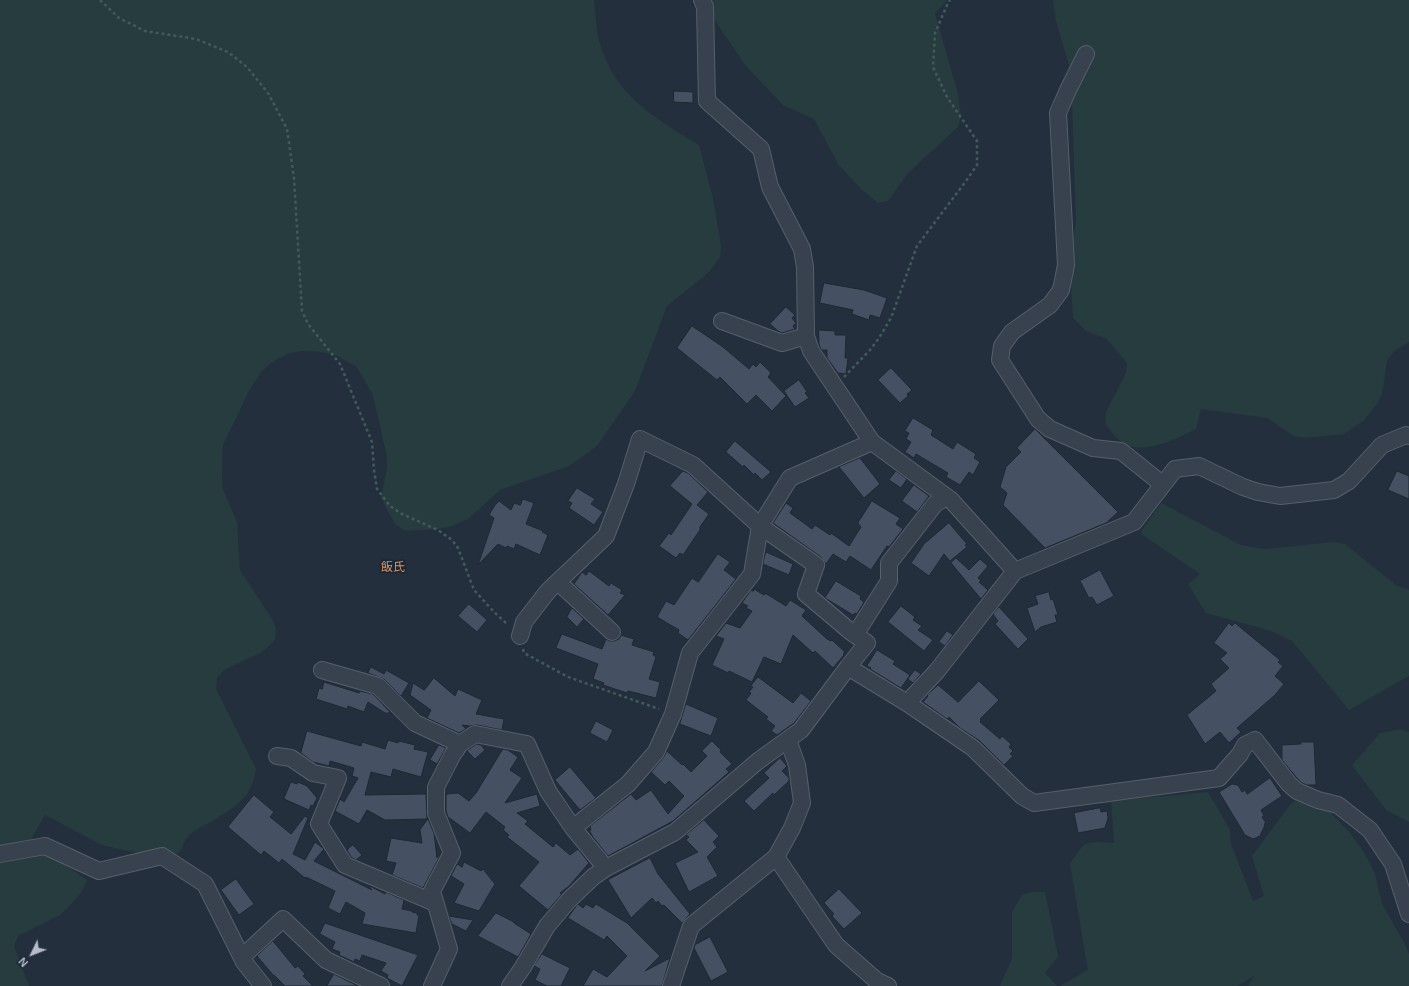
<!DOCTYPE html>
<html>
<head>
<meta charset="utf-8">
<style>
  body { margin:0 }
  #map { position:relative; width:1409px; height:986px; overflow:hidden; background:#242f3e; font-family:Arial,sans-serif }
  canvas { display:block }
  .north { position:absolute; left:12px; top:934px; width:40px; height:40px; -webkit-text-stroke:3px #1d2633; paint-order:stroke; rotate:227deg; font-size:11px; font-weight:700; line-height:16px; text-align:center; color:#b4bcc9 }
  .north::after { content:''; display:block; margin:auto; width:14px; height:18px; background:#b4bcc9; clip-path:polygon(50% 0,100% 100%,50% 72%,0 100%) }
</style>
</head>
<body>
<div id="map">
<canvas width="1409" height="986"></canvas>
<div class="north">N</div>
</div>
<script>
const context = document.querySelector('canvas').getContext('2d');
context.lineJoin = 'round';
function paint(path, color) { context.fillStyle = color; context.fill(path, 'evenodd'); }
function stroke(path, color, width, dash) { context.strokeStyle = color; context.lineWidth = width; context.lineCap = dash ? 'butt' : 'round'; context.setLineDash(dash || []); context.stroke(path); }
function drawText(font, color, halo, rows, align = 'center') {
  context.font = font + ' Arial,"Noto Sans JP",sans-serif'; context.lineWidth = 3.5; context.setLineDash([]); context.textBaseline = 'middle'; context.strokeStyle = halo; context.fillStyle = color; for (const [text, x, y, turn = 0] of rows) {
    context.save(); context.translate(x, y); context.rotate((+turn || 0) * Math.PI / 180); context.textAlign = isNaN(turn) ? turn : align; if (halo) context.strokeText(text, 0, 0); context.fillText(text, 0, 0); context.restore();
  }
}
paint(new Path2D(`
  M0,0h594c1,13 2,27 5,40 14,54 55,78 100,105l13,49 9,52 -1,11 -10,14 -8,7 -35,28 -32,85 -38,55 -28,20 -69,24 -32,29 -19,8 -11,2 -33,2 -10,-7 -14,-26 6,-30v-11l-12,-53 -3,-11 -16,-27 -19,-10 -10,-3 -13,-2h-13l-11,2 -11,5 -9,6 -9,8 -12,19 -26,54 -1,11v21l1,12 14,33 3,48 32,49 4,9 -1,11 -7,8 -8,6 -36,17 -7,8 -1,11 40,80c-1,7 -3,14 -6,20 -11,20 -41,33 -59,44l-6,7 -4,10 -8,6 -10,3 -61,-14 -57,-30 -15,26 57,39 -5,11 -7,9 -15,15 -42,21 -4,10 15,40h-29z
  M701,0h246l-12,13 23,81 3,22 -3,11 -50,46 -20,28 -10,2 -17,-14 -23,-25 -24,-45 -31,-14 -37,-39z
  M1053,0h356v342l-15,9 -7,10 -5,33 -5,10 -14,17 -19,13 -39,4 -11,-2 -27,-18 -66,-9 -5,20c-20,10 -55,28 -76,12 -6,-5 -10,-12 -15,-17l1,-12 20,-39 1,-10 -20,-24 -21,-8 -13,-13 -3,-52 6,-45 -5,-149 -15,-51z
  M1161,503l80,42 24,4 68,-7 12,2 52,42 12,4v86l-60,34 -57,-69 -21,-10 -65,-18 -18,-29 12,-10 -60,-41z
  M1402,729l7,3v90l-23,-12 -34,-45 28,-32z
  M1208,792l22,38v11l23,60 11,-5 -12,-40 37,-50 8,-7 30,10 24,25 14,20 10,20 7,30 22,38 5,12v32h-161l6,-10 -17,10h-177l28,-16 -18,-106c16,-25 15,-23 44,-21l-3,-42z
  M1032,892h13l13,65 -13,16 12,13h-57l12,-28v-46l10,-17z`), '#263c3f');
const building = new Path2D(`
  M674,91l19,1v11l-19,-1z
  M824,283l40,7 23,8 -7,20 -10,-3 -1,5 -17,-6 1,-4 -33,-7z
  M786,307l9,8 -3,3 4,5 -3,3 2,3 -13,4 -4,-2 -8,-7z
  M692,326l31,21 26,22 4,-5 3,3 4,-5 11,11 -3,4 18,19 -14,15 -16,-16 -9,9 -27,-27 -3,3 -40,-32z
  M819,330l16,1v4h11l-1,23h3l-2,16 -8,-1 -11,-15v-8h-6l-2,-6z
  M891,368l21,22 -5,4 1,2 -8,7 -22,-23z
  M799,380l8,12 -2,1 4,5 -14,9 -11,-16z
  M913,418l20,12 -2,5 22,14 4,-7 19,12 -2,4 6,4 -7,13 -4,-3 -9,13 -14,-8 2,-4 -32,-19 -2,4 -9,-6 6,-10 -5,-3 3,-6 -4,-2z
  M1035,429l83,83 -12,11 -61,25 -42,-43 4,-12 -7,-6 6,-20 15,-15 -4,-4z
  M735,441l36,31 -9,8 -7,-7 -1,2 -10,-10 -1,2 -17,-15z
  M860,458l20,26 -16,14 -25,-31z
  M683,471l5,2 20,19 -11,13 12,9 -9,13v3l-17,25 -3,-2 -4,5 -17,-12 10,-13 2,2 21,-31 -22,-18z
  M896,471l11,8 -6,9 -12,-8z
  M1397,471l12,5v23l-21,-9z
  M914,485l15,11 -12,16 -15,-11z
  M577,488l18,11 -4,5 12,8 -9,13 -25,-17 3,-5 -4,-2z
  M523,499l11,4 -8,21 17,7 -1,1 6,3 -8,20 -24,-11 -2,5 -7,-3 -1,2 -8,-4 -20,21 16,-47 -5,-3 6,-10 4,-4 12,9 3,-7 6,2z
  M872,501l28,17 -4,6 7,5 -14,18 -2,-1 -16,24 -21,-14 -4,6 -13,-8 -7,10 -5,-7 -48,-34 13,-20 7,5 -3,5 22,16 3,-4 15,10 1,-2 18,13 12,-19 -3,-4z
  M949,523l18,21 -2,1 2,2 -17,14 -6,-7 -15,22 -18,-13 13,-19z
  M766,552l27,12 -4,11 -26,-11z
  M718,554l12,8 -6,8 12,9 -48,61 -10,-7 1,-3 -22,-13 9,-16 8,4 18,-27 6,4z
  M956,558l13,12 11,-11 8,7 -10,12 3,3 -2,1 9,8 -7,9 -30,-36z
  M1100,570l14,26 -17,9 -5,-8 -3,1 -9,-17z
  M589,571l20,15 2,-3 11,7 -2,3 5,2 -17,20 -34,-31 8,-12 4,3z
  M836,581l25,15 -1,3 4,3 -7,12 -2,-1 -2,2 -28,-17z
  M754,589l10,6 1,-2 21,13 4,-6 16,10 -4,6 25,23 4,2 1,-1 13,12 -2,2 1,1 -11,13 -18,-17 -2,2 -20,-18 -12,29 -17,-7 -12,25 -23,-11 -1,2 -16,-8 12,-26 -8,-3 10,-13 14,5 12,-17 -6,-3 2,-2 -6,-3 9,-13 2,1z
  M1049,592l2,8 2,-1 5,16h-3l2,7 -16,5 -6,5 -8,-24 11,-4 -3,-8z
  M469,604l18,16 -10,12 -19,-16z
  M901,606l14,11 -2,3 9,6 -4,4 15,10 -9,11 -36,-29z
  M999,607l29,32 -10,10 -23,-25 3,-3 -5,-7z
  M572,608l12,11 -7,8 -10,-10z
  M1229,623l3,3 3,-3 45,37 -2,2 5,4 -8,10 9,8 -9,11 -38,33 4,4 -12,11 -9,-11 -15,12 -18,-29 29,-24 -5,-7 18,-16 -9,-9 7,-6 -13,-10z
  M947,631l6,4 -8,11 -6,-4z
  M562,634l40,15 4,-10 4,2h4l5,-2 2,-4 13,4 -2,6 22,7 -1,3 3,2 -7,22 11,3 -4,16 -28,-7 -1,2 -24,-8 1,-2 -11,-4 5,-15 -42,-16z
  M877,650l18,11 -2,3 17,11 -9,13 -31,-19 1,-1 -4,-2z
  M371,667l13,7 2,-4 23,13 -8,13 -17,-17 -16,-6z
  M915,670l6,4 -8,9 -5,-4z
  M758,677l35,26 8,-10 10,8 -17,22 -17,12 -6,-4 4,-5 -9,-7 2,-2 -22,-17 5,-7 -2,-1 4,-5 -2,-1z
  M434,678l21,18 3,-7 24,11 -6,14 28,5 -2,11 -25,-5 -7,1 -8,-1 4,4 -7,4 -32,-15 4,-8 -21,-15 3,-12 11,7z
  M979,681l20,19 -19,19 1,1 -1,2 20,17 2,-3 9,8 -2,3 4,4 -3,3 3,2 -9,9 -24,-24 -20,-13 -11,-11 -2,2 -24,-17 5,-6 -1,-1 11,-10 20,17z
  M324,682l35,11 1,-2 13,3 17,18 -1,1h-4l-17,-11 -4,10 -16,-6 -1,3 -31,-10 3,-11 3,1z
  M686,704l32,14 -7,18 -31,-12z
  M596,721l17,9 -6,12 -17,-9z
  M307,731l54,15 1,-4 23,7 3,-9 10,3 1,-2 16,4 -1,4 14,3 -7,25 -28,-8 -2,8 -20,-5 -6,23 61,-1 1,25 -42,1 -18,-10 -8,14 -24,-13 5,-12 4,3 14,-24 -6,-2 2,-8 -24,-7 -1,5 -16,-4 -12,-9z
  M712,741l9,9 -1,2 12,12 -6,5 3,3 -56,49 -65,35 -15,-19 -4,-7h2l-1,-4 41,-32 5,6 15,-10 17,24 16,-18 -15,-15 -4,4 -14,-13 12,-14 4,-7 15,14 1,-1 8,8 16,-16 -5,-5z
  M1300,742h14l2,43h-9l-5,-2 -6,-6 -14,-17v-15l19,-1z
  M477,744l4,1 4,5 -10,9 -8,-8z
  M439,745l7,3 -9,16 -7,-4z
  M503,749l5,1 10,7 -8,13 12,8 -17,25 32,-9 3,12 -23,7 11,8 -3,3 28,23 3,-4 14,12 8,-6 11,14 -20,23 -9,7 2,1 -14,16 -29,-24 20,-24 -32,-25 2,-2 -6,-5 2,-3 -19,-15 -16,21 -22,-16 -2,-6v-15l1,-2 11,-1 11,8 7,-8z
  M780,758l7,8 -5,5 7,7v3l-15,14 -1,-2 -19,18 -10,-10 25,-23 -5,-5z
  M570,767l26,31 -16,12 -25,-30z
  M1270,778l12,18 -21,14 3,6 -2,1 4,6 -2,1 1,1 -5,11 -7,3 -8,-4 -26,-43 13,-8 6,1 4,7 3,-2 2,4z
  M291,782l6,2 1,-2 9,4 10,12 -4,8 -2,-1 -2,5 -25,-11z
  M254,795l20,17 -4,5 21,17 14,-18 3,2 -15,36 12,6 10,-18 9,7 -10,12 58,29 -4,-5 17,9 1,-2 18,8 -2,9 10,2v1l5,1v2h2l-3,18 -54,-9 3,-11 -19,-11 -6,12 -12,-6 7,-17 -29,-14 -1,1 -23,-19 -3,4 -15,-12 -3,4 -33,-28z
  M1100,808l1,4 6,-1 1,7 -3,10 -27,5 -4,-20z
  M428,819l6,14 3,25 1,-2h2l-17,32 -31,-13 4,-12 -10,-2 5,-23 31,5 -2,-13z
  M704,820l15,16 -6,6 4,5 -10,10 11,19 -29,16 -14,-29 23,-11 -12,-12 3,-3 -3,-2z
  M353,845l9,10 -6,5 -5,-3 -4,-7z
  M650,858l8,16 32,40 -8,9 -18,-18 -2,1 -4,-5 -2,2 -4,-5 -21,20 -23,-38z
  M464,862l17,9 2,-2 12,15 -16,27 -25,-8 10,-19 -13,-8 6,-12 5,3z
  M236,879l18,25 -15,11 -18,-25z
  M839,889l23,24 -18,16 -12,-13 2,-2 -10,-11z
  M578,904l5,4 3,-4 7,4 3,-4 31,19 33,33 -15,15 25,-13 -8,28h-79l10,-17 14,8 20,-21 -20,-20 -3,4 -36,-22z
  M496,913l18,9v1l17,11 -13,23 -40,-21z
  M449,916l24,4 -7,11 -14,-7z
  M325,923l93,32 -16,31 -15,-8 1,-3 -7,-4 5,-8 -24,-8 -2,6 -5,-2 -1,3 -15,-7 1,-3 -8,-3 3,-7 -15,-8z
  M710,937l18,35 -17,9 -17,-33 1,-3z
  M273,941l22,27 3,-2 7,8 -2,2 10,10h-28l-11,-11v1l-17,-20z
  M542,954l28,14 -9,18h-14l-12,-6 5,-11 -6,-3z
  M334,974l24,12h-31z`);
paint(building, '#455162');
stroke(building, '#1f2835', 1);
const minor = new Path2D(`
  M702,0l3,7 2,94 54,48 9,38 32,62 3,18 1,69 5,15 61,91 79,58 64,71
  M1086,54l-18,36 -10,23 8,152 -5,25 -11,15 -38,27 -10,14 -2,14 38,59 12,10 43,19 28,3 41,33
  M722,321l60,22 24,-7
  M558,582l54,50
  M855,635l34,-54v-18l46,-59 11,-7
  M520,636l4,-14 24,-31 58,-55 20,-52 14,-45 53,26 67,61 56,39 -10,29 45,38 16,11 -19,24
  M322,670l56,16 37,37 45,21
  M907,703l30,-32 78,-100 119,-49 41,-53 24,-3 44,21 15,5 22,4 54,-6 15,-9 33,-36 24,-10 3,1
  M277,756l14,2 22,15 25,5 -19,46 26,41 90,38
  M573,828l55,-44 28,-32 17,-38 17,-61 62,-79 8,-48 30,-48 82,-36
  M0,854l45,-8 54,25 63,-15 43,28 39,78 19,24
  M776,857l60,88 41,36 11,5
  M242,957l41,-38 43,41 55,26
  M432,986l17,-37 -17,-58 20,-38 -16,-40v-26l17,-33 7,-10 15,-10 52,10 21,47 25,37 33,40
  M510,986l13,-19 24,-41 22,-26 24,-23 13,-9 69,-36 83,-71 43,-31 47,-63 59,36 66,45 49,48 12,7 185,-25 21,-24 5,-9 10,-5 34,44 8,7 21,9 20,5 32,25 23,34 16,50
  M671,986l20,-60 85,-69 16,-29 10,-25 -5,-38 -9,-25`);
stroke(minor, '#565f6c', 18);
stroke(new Path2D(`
  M100,0l19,18 26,13 51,8 32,13 19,15 21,26 19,36 7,49 8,133 6,13 32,40 32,78 2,28 3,19 13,17 12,8 36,16 14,10 6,8 16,42 20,22 14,13
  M844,377l26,-27 9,-12 12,-20 26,-72 49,-65 11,-16v-24l-30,-44 -14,-30 2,-34 12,-28 3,-5
  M523,649l1,4 44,24 91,32`), '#44595c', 2.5, [3, 3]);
stroke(minor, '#38414e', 16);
drawText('12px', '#d59563', '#1d2633', [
  ["飯氏",393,568]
]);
</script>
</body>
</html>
